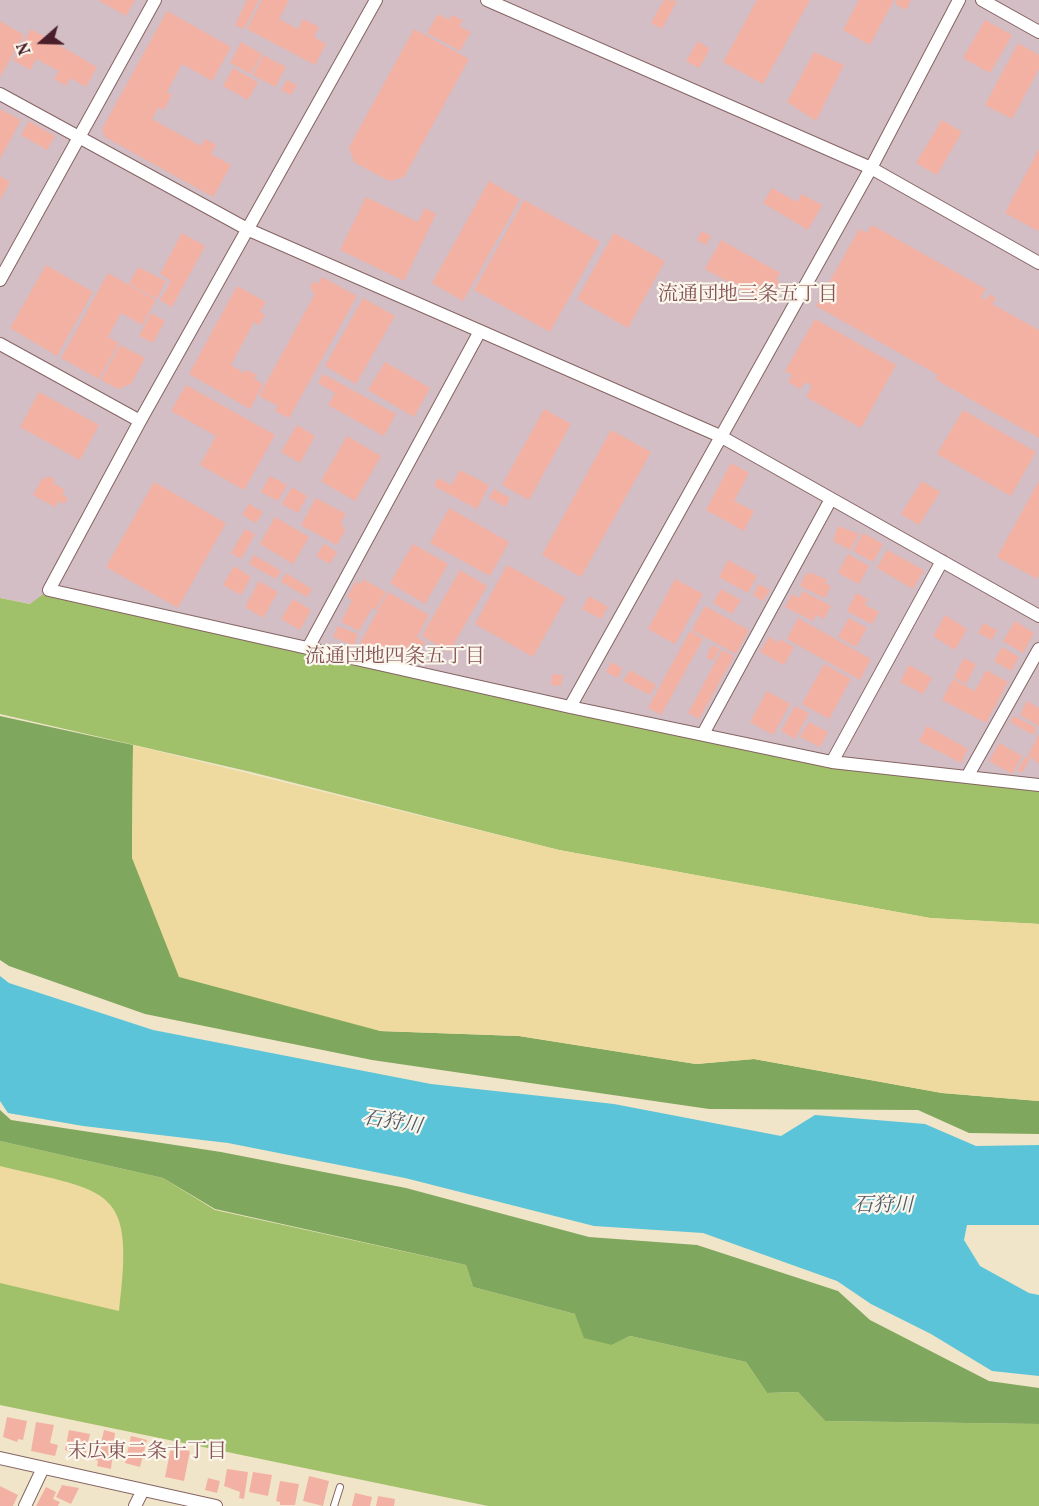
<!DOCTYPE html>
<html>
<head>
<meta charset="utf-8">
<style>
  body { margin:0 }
  #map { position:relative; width:1039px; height:1506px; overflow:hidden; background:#f1e5c9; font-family:Vollkorn,serif }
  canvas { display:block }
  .north { position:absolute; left:12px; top:12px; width:60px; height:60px; -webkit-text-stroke:4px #fbf7ec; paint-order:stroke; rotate:250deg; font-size:16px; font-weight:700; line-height:24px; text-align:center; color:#4a1f2b }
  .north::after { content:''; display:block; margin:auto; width:21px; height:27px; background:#4a1f2b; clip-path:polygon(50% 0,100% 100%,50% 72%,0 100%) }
</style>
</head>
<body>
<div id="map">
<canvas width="1039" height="1506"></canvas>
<div class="north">N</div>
</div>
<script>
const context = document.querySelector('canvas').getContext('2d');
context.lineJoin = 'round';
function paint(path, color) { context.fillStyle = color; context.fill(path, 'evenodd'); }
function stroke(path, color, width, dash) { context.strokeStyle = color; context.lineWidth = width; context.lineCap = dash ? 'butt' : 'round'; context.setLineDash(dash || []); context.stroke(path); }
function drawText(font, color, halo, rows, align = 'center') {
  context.font = font + ' Vollkorn,"Noto Serif JP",serif'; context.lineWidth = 4.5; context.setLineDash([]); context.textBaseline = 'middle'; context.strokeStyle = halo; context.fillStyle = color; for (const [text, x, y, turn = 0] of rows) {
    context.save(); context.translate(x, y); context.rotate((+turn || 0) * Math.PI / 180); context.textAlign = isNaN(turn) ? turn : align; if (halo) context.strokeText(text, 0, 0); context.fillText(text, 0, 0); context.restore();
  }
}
paint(new Path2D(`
  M0,0h1039v785l-161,-16 -878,-171z`), '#d2bec4');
paint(new Path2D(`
  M49,590l783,172 207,23v139l-109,-6 -371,-68 -308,-78 -251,-58v-116l30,6z
  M0,1141l163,37 52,32 251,55 7,22 102,27 37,31 18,-9 116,26 21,31 31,-1 27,29 214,3v82h-551l-488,-101z`), '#a0c16a');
paint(new Path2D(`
  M0,716l133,29 -1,113 248,173 139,5 177,28 58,-5 188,34 97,8v33l-70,-1 -51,-23 -209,-1 -337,-49 -227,-46 -136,-48 -9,-6z
  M0,1110l11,10 210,32 185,36 183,49 108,8 141,46 32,29 119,61 50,7v36l-214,-3 -27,-29 -31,1 -21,-31 -116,-26 -18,9 -28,-7 -9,-24 -102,-27 -7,-22 -251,-56 -52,-31 -163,-37z`), '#80a75e');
paint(new Path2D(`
  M133,745l426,105 371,68 109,6v177l-97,-8 -188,-34 -58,5 -177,-28 -139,-5 -201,-54 -47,-119z
  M0,1166c111,27 135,19 119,145l-119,-28z`), '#eeda9e');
paint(new Path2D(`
  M0,976l9,7 144,47 278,54 183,20 167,32 34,-21 110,9 51,22 63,-1v80h-72l-3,15 16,26 49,27 10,2v81l-47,-5 -61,-37 -60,-30 -34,-23 -134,-48 -109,-7 -189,-48 -177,-35 -145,-17 -75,-13 -8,-12z`), '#5bc4d8');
paint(new Path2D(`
  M98,0h37l-9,16z
  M247,0h12l-15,29 -9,-4z
  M262,0h27l-10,19 19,10 5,-10 16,8 -5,10 12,7 -11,21 -68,-36z
  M664,0l13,1 -15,28 -11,-6z
  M757,0h53l-47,84 -40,-22z
  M859,0h35l-24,45 -27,-15z
  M897,0h14l-5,10 -11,-6z
  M167,11l64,36 -19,34 -30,-17 -15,28 5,3 -8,15 -5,-3 -7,12 49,27 4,-7 11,6 -5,9 20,11 -18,32 -108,-60 -3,-8z
  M438,14l11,6 3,-5 11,5 -4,6 12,6 -11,19 -33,-18z
  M985,20l27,15 -22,38 -27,-15z
  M0,21l24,14 -24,42z
  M31,29l66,38 -11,20 -16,-9 -4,8 -12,-7 5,-8 -23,-12 -6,11 -17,-10z
  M414,29l55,30 -65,118 -15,4 -35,-19 -5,-15z
  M698,41l12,8 -11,19 -13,-7z
  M241,42l21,12 -11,20 -21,-11z
  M1018,43l21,12v14l-27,50 -27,-14z
  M814,52l30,13 -28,56 -29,-19z
  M263,55l23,12 -11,20 -22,-12z
  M233,68l25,14 -10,18 -25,-14z
  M287,80l10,5 -6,10 -10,-5z
  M0,109l21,11 -21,39z
  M942,120l20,12 -25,43 -21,-12z
  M29,121l26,15 -8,14 -26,-15z
  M1039,149v80l-1,2 -33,-18z
  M0,176l10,6 -10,18z
  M489,181l31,18 -57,102 -31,-18z
  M772,188l25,14 5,-8 20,11 -14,25 -45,-27z
  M366,197l52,25 7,-14 11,6 -32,67 -64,-31z
  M524,200l76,42 -50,90 -76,-42z
  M872,225l114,64 -5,8 5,3 3,-6 7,4 -4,6 47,26v108l-104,-59 3,-4 -122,-69 43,-77 8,4z
  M702,231l9,5 -5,9 -9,-5z
  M182,233l23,13 -33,61 -12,-7 11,-19 -11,-7z
  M614,233l51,28 -37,67 -51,-29z
  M721,240l59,33 -4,7 4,2 -12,22 -63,-35z
  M46,265l47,27 -36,64 -47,-28z
  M138,267l28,14 -9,18 -28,-15z
  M108,273l48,27 -14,25 -21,-12 -13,24 11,6 -20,36 -38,-21z
  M322,277l35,19 -68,122 -14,-7 3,-5 -19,-10 56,-102 -5,-6 3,-7 5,3z
  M237,286l29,16 -6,10 5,3 -6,10 -5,-3 -23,43 13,8 3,-3 10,5 -3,4 9,5 -13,25 -61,-35z
  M363,298l32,18 -39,68 -31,-18z
  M151,313l14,8 -12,22 -14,-7z
  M815,319l81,46 -35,63 -55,-31 6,-11 -7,-4 -5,7 -12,-7 4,-7 -7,-4z
  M120,345l25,13 -14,26 -13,5 -17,-9z
  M385,362l45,26 -16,29 -46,-27z
  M323,374l73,40 -12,22 -56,-31 7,-12 -17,-10z
  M186,385l89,50 -31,55 -44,-25 16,-29 -45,-25z
  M39,392l60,33 -19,35 -60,-33z
  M544,409l27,15 -42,76 -27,-15z
  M963,410l73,42 -25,44 -74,-42z
  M297,425l18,11 -15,27 -19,-11z
  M611,430l40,22 -70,125 -39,-22z
  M347,436l34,20 -26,45 -34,-20z
  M731,463l18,10 -15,28 20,10 -10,20 -38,-21z
  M460,470l29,15 -12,24 -43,-23 4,-8 14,7z
  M48,476l7,4 -2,3 12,7 -3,5 6,3 -4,6 -5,-3 -4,6 -22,-12 10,-18 3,2z
  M270,476l17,9 -9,16 -17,-9z
  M922,481l18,11 -21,33 -18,-11z
  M1039,481v94l-2,4 -40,-22z
  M154,482l72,41 -48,85 -72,-41z
  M292,487l15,9 -9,17 -16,-9z
  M494,489l16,9 -5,9 -16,-9z
  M316,498l30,16 -5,8 4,9 -8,14 -36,-20z
  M249,504l14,8 -7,11 -14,-8z
  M449,508l60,34 -19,34 -60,-33z
  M275,517l34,20 -16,27 -33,-20z
  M838,526l21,8 -9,16 -17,-9z
  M245,529l10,5 -14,25 -10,-6z
  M863,533l20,11 -10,18 -20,-11z
  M324,544l13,8 -7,12 -14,-8z
  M413,544l35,20 -23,40 -35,-21z
  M887,550l37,20 -11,19 -36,-21z
  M848,554l21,12 -10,18 -21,-11z
  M254,555l27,16 -5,8 -27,-15z
  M728,560l29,16 -9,17 -29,-16z
  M507,565l59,33 -33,59 -58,-33z
  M234,566l17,11 -10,18 -18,-10z
  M460,570l27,16 -38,66 -27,-16z
  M810,572l17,8 -2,3 6,3 -6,12 -25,-12 6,-13 3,2z
  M286,573l26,16 -5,8 -26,-15z
  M363,579l23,13 -10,18 -4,-2 -13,23 -18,-9 11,-22 -5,-3 9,-16 5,3z
  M675,579l28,15 -28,50 -27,-15z
  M259,581l19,11 -15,26 -18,-11z
  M759,584l11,6 -7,11 -10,-6z
  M721,589l20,11 -9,14 -19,-11z
  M803,591l28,15 -7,13 -8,-4 -3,6 -28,-14 7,-13 7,4z
  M388,592l41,23 -12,22 8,5 -9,16 -59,-9z
  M856,593l12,6 -3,6 14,7 -7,12 -25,-13z
  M589,596l19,11 -7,12 -19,-10z
  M293,599l18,11 -11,20 -19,-11z
  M705,606l44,24 -13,24 -44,-24z
  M945,615l22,14 -12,21 -22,-14z
  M798,618l73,41 -11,21 -73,-41z
  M849,618l18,10 -11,19 -18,-10z
  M1015,621l19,12 -11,20 -20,-12z
  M983,623l14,7 -5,10 -14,-7z
  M338,626l20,8 -4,12 -21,-9z
  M690,631l13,8 -42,76 -13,-7z
  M769,637l9,6 2,-4 14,8 -10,18 -24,-13z
  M712,645l8,4 -7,12 -7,-4z
  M1002,647l17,10 -8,14 -17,-10z
  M722,650l12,6 -35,63 -11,-6z
  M964,658l12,6 -10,20 -12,-7z
  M611,662l11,6 -4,10 -12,-6z
  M824,664l27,15 -22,40 -27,-15z
  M909,665l23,13 -9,16 -23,-12z
  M630,670l26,15 -6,10 -27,-14z
  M986,670l22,12 -22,41 -44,-23 11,-21 22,12z
  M552,674l11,1 -2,11 -10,-1z
  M767,691l23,13 -17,31 -23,-13z
  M1027,701l12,7v18l-19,-11z
  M795,706l14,7 -14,26 -14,-8z
  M1014,716l23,12 -4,7 -23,-13z
  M809,722l19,10 -8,15 -20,-10z
  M927,726l41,23 -7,14 -42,-22z
  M1039,734v30l-11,-9z
  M999,743l23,13 -10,18 -23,-13z
  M1026,756l4,3 -8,14 -5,-3z
  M7,1417l20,4 -4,19 -5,-1 -1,3 -14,-5z
  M36,1422l18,3 -4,18 8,2 -3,11 -24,-5z
  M69,1430l21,4 -5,23 -20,-7z
  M104,1430l11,3 -4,36 -14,-3 1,-5 -5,-4 7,-9z
  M131,1436l16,4 -7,27 -15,-4z
  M171,1447l19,4 -6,30 -19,-4z
  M227,1469l21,3 -4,27 -5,-1 1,-6 -16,-6z
  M253,1472l19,3 -4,21 -19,-4z
  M309,1476l20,5 -6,25 -20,-5z
  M208,1478l12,3 -3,12 -12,-3z
  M280,1481l19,3 -4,21h-15v-3l-4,-1z
  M62,1485l17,3 -8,16 -15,-7z
  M0,1486l18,9 -5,11h-13z
  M46,1487l10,5 -3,7 7,3 -2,4h-22z
  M355,1493l17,4 -2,9h-18z
  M378,1496l17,3 -1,7h-18z`), '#f3b1a4');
const lane = new Path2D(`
  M334,1506l6,-19`);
const street = new Path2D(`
  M376,0l-236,421 -91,169 521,117 262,55 207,23
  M487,0l384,168 168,95
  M982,0l57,32
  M0,94l249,136 471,206 319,180
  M0,280l155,-280
  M0,344l140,77
  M308,648l172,-317
  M570,707l301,-539 88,-168
  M703,734l128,-235
  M832,762l110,-201
  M967,777l72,-128
  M0,1458l216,48
  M25,1506l18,-38
  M135,1506l8,-16`);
stroke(lane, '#846462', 8);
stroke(street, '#846462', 14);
stroke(lane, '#fff', 6);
stroke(street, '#fff', 12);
drawText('20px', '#855255', '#fbf7ec', [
  ["流通団地三条五丁目",748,296],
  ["流通団地四条五丁目",395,658],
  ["末広東二条十丁目",147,1453]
]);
drawText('italic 20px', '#505968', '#fbf7ec', [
  ["石狩川",392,1124,9],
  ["石狩川",883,1207]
]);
</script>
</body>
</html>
